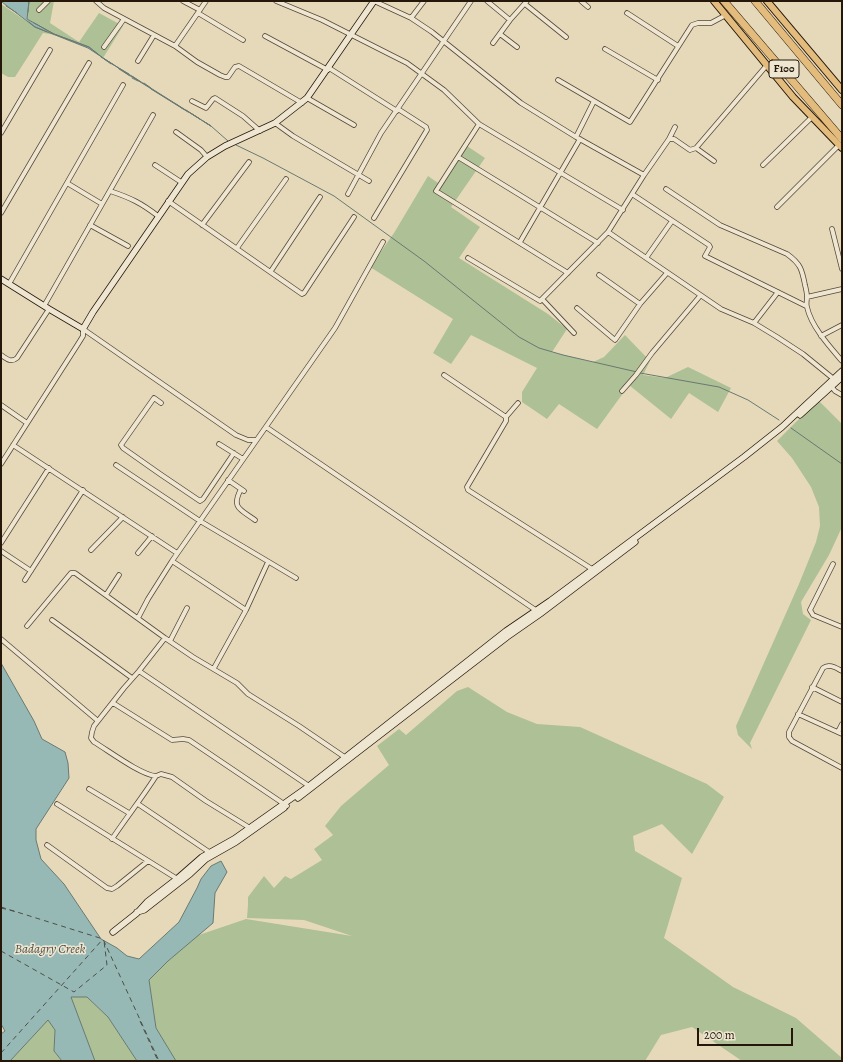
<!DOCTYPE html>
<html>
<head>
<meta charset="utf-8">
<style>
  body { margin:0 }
  #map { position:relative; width:843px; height:1062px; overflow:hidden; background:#e6d9ba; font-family:Alegreya,serif }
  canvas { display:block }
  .frame { position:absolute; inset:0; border:2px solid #25180b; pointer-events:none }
  .scale { position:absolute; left:697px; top:1028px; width:96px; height:18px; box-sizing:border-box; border:2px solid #25180b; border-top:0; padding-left:5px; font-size:12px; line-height:14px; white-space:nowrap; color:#25180b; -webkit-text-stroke:3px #efe6d2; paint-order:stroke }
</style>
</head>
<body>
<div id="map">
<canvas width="843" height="1062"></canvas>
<div class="frame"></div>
<div class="scale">200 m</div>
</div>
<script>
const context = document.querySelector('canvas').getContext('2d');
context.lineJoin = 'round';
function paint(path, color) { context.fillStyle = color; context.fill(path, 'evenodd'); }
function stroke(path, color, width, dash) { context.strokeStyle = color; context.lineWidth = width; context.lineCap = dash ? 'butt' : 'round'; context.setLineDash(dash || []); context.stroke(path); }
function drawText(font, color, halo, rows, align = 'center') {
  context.font = font + ' Alegreya,serif'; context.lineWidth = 3; context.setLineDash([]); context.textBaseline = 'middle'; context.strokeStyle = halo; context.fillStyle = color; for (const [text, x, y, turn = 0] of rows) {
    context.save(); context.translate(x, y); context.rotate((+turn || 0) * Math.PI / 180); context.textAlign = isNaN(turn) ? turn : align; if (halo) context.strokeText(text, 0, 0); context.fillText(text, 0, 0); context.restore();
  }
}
paint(new Path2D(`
  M29,1h25l-4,22 29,19 20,-29 24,13 -20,32 -14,-11 -35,-13 -27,-15z
  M1,4l34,23 21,8 -13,-2 -28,44h-7l-7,-4z
  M467,146l18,12 -34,49 29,20 -21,31 89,56 19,15 -15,23 41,10 11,-5 21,-22 25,26 -7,14 22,3 23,-11 43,21 -13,24 -29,-19 -18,26 -42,-34 -32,44 -38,-25 -12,15 -25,-17v-10l15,-24 -66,-33 -20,29 -18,-11 20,-34 -83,-52 24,-34 34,-57 13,9z
  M818,400l24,24v103l-13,28 -28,47 2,12 8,6 -61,123 2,6 -14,-14 -2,-9 63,-142 17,-42 4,-16 -1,-19 -8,-20 -19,-29 -15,-17z
  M468,687l39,25 30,12 43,3 127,57 17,13 -32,57 -30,-30 -29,12 2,15 47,27 -18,60 69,49 63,31 46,40 -1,3h-99l-50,-34 -31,8 -16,26h-469l-20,-33 -7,-48 19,-19 28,-25 50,-17 106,17 -48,-16 -57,-2 1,-13v-8l16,-21 10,12 11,-12 6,3 31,-19 -8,-11 19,-14 -8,-9 16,-20 48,-41 -12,-19 22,-17 7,6 51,-44z
  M70,997h17l21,20 29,44h-42z
  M48,1019l7,11 -1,21 8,10h-52z`), '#aec095');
const water = new Path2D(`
  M1,1h28l-2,18 27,15 35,13 14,11 108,68 -82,-51 -41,-27 -53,-21z
  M1,663l33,58 8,18 23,13 3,11 1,15 -33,51v11l5,19 23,25 37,55 16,9 10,8 12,3 40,-37 18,-34 4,-9 10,-13 10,-5 6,11 -12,21 -2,30 -45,38 -19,19 7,48 20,33h-39l-29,-44 -21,-20h-16l24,64h-33l-8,-10 1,-21 -7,-10 -38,41h-9v-27l4,-3 -4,-7z`);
paint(water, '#97b9b6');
stroke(water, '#697972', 1);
stroke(new Path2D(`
  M6,6l11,7
  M28,12l1,-11
  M29,22l6,5 12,5
  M34,23l20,11 35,13 10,8
  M101,57l13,8
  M104,59l7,5
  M117,67l12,7
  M119,69l11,7
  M132,76l9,6
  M132,78l6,3
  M144,83l7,5
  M151,89l37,23
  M176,104l7,5
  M186,110l14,9
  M192,114l8,5
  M203,121l8,5 -5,-3
  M211,126l17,15
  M236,145l27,13 71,38 90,65 95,76 20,11 24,7 74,17
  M640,373l79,14 29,13 31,20
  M791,428l51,36`), '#697972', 1);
stroke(new Path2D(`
  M1,907l102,32 56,122
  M1,908l16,4
  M1,951l73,41 33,-27 -3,-24
  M140,1021l18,40
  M1,1053l102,-114`), '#4d5047', 1, [5, 4]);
const street = new Path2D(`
  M96,1l8,7 71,38 22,16 23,13 5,2h3l7,-10 4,-1 63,37
  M183,1l17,9
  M276,1l46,19 85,43 37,27 35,34 144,86
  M374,1l37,17 21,14 89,71 55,34 68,38 -12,19
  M487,1l23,19
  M581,1l7,6
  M525,4l41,33
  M39,10l9,-9
  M198,13l45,27
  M627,13l51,33
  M411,18l13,-17
  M500,34l17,13
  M265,36l63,34
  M493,43l17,-23 17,-19
  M175,46l31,-45
  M104,47l20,-28
  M605,49l53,31
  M138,61l16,-26
  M329,68l68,43
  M558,80l72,42 62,-97 6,-2h13l15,-8
  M307,98l47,27
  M192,101l14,7 7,-9 2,-1 28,18 17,15
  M275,123l18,13 76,45
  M479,124l-43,67 132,82
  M176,132l25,18 6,7
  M1,133l49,-83
  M576,137l18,-36
  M669,139l6,-12
  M696,148l18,13
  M458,157l140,86
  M155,165l26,17
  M763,165l49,-48
  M644,175l25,-36h5l16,11 6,-2 71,-83
  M67,183l35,21
  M666,189l54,36 67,29c14,10 15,16 18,31 1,4 2,8 2,12 0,3 -1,7 0,10 4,19 22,39 35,54
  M110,191c21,7 31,12 48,25
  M348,194l33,-61 90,-132
  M168,201l134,93 2,-1 50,-76
  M777,207l62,-62
  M1,213l88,-150
  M374,218l53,-88 -1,-3 -28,-18
  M90,225l38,21
  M202,225l47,-63
  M832,229l10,40
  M608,232l113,77 33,14 23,14 26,17 32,26
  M520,242l60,-103
  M237,248l49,-69
  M468,258l72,43 68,-69 24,-38 77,51 1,2 -5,9 101,50
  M646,258l26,-37
  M271,271l49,-74
  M599,275l41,29
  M9,284l114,-199
  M807,297l35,-8
  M543,300l31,33
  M44,306l109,-191
  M577,308l38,32 25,-36 27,-31
  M754,323l24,-31
  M83,329l153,106 12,5h8
  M821,336l21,-11
  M1,355c6,4 10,8 16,3l32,-49
  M444,375l62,42v4l-39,66 1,3 124,79
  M831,386l4,5 7,4
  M622,391l14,-16 16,-22 48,-57
  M161,403l-7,-5 -33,47 2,3 37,26 40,27 3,-2 31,-46
  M1,405l26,18
  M506,417l12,-14
  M266,427l271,184
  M219,444l24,15
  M13,445l164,108
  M1,464l77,-120 5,-8v-7
  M116,465l84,56 96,57
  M228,480l16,11
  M241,489c-10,19 -1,20 14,31
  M1,543l48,-75
  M91,550l32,-33
  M1,551l30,20
  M138,553l14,-17
  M172,561l74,49
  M833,564l-23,46 3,5 29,12
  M25,580l58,-90
  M106,595l13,-20
  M138,618l10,-19 24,-38 163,-233 48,-86
  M52,620l80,58
  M27,626l44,-53h4l90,65 28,19 44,26 11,11 51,32 47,32
  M1,639l97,82
  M170,641l17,-33
  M214,668l32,-58 22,-48
  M139,671l26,-33
  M842,671c-6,-3 -13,-8 -19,-3l-34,64v5l3,4 50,27
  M812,687l30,15
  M113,703l59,37 11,-1 6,1 98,66
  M798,714l44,20
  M838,732l4,-8
  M156,776l5,-2 11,3 34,24 44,27
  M89,789l40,24
  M57,804l122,76
  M138,804l71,48
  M112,839c14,-21 30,-41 44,-63 -15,-1 -47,-25 -62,-34l-3,-4 1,-6 2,-6 30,-38 15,-17 170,115
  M47,845l60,43 5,1 5,-3 31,-25`);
const secondary = new Path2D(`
  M1,279l48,30 34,20 10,-17 95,-138 19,-17 18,-11 50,-23 32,-25 67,-97
  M800,415l42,-38
  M298,798l209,-161 33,-23 95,-72
  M137,912l7,-2 46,-36 16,-15 30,-17 48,-34
  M113,932l24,-19 10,-11 31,-24 24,-21 32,-18 75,-53 197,-155 44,-30 194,-144 38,-30 60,-56`);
const primary = new Path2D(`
  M714,1l79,96 49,51
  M767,1l75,89`);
const highway = new Path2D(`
  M724,1l118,138
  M755,1l87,104`);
stroke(street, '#554837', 5.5);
stroke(secondary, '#25180b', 7);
stroke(primary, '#25180b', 8);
stroke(highway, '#25180b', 8);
stroke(street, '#efe6d2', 4);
stroke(secondary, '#efe6d2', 5.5);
stroke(primary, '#e3bc7d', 6);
stroke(highway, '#e3bc7d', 7);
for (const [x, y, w] of [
  [784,69,30]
]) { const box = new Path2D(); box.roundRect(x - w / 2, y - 9, w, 18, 3); context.fillStyle = '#efe6d2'; context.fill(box); stroke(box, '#25180b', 1); }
drawText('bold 11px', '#25180b', null, [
  ["F100",784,69]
]);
drawText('italic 13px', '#4d5047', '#efe6d2', [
  ["Badagry Creek",50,950]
]);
</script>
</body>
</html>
